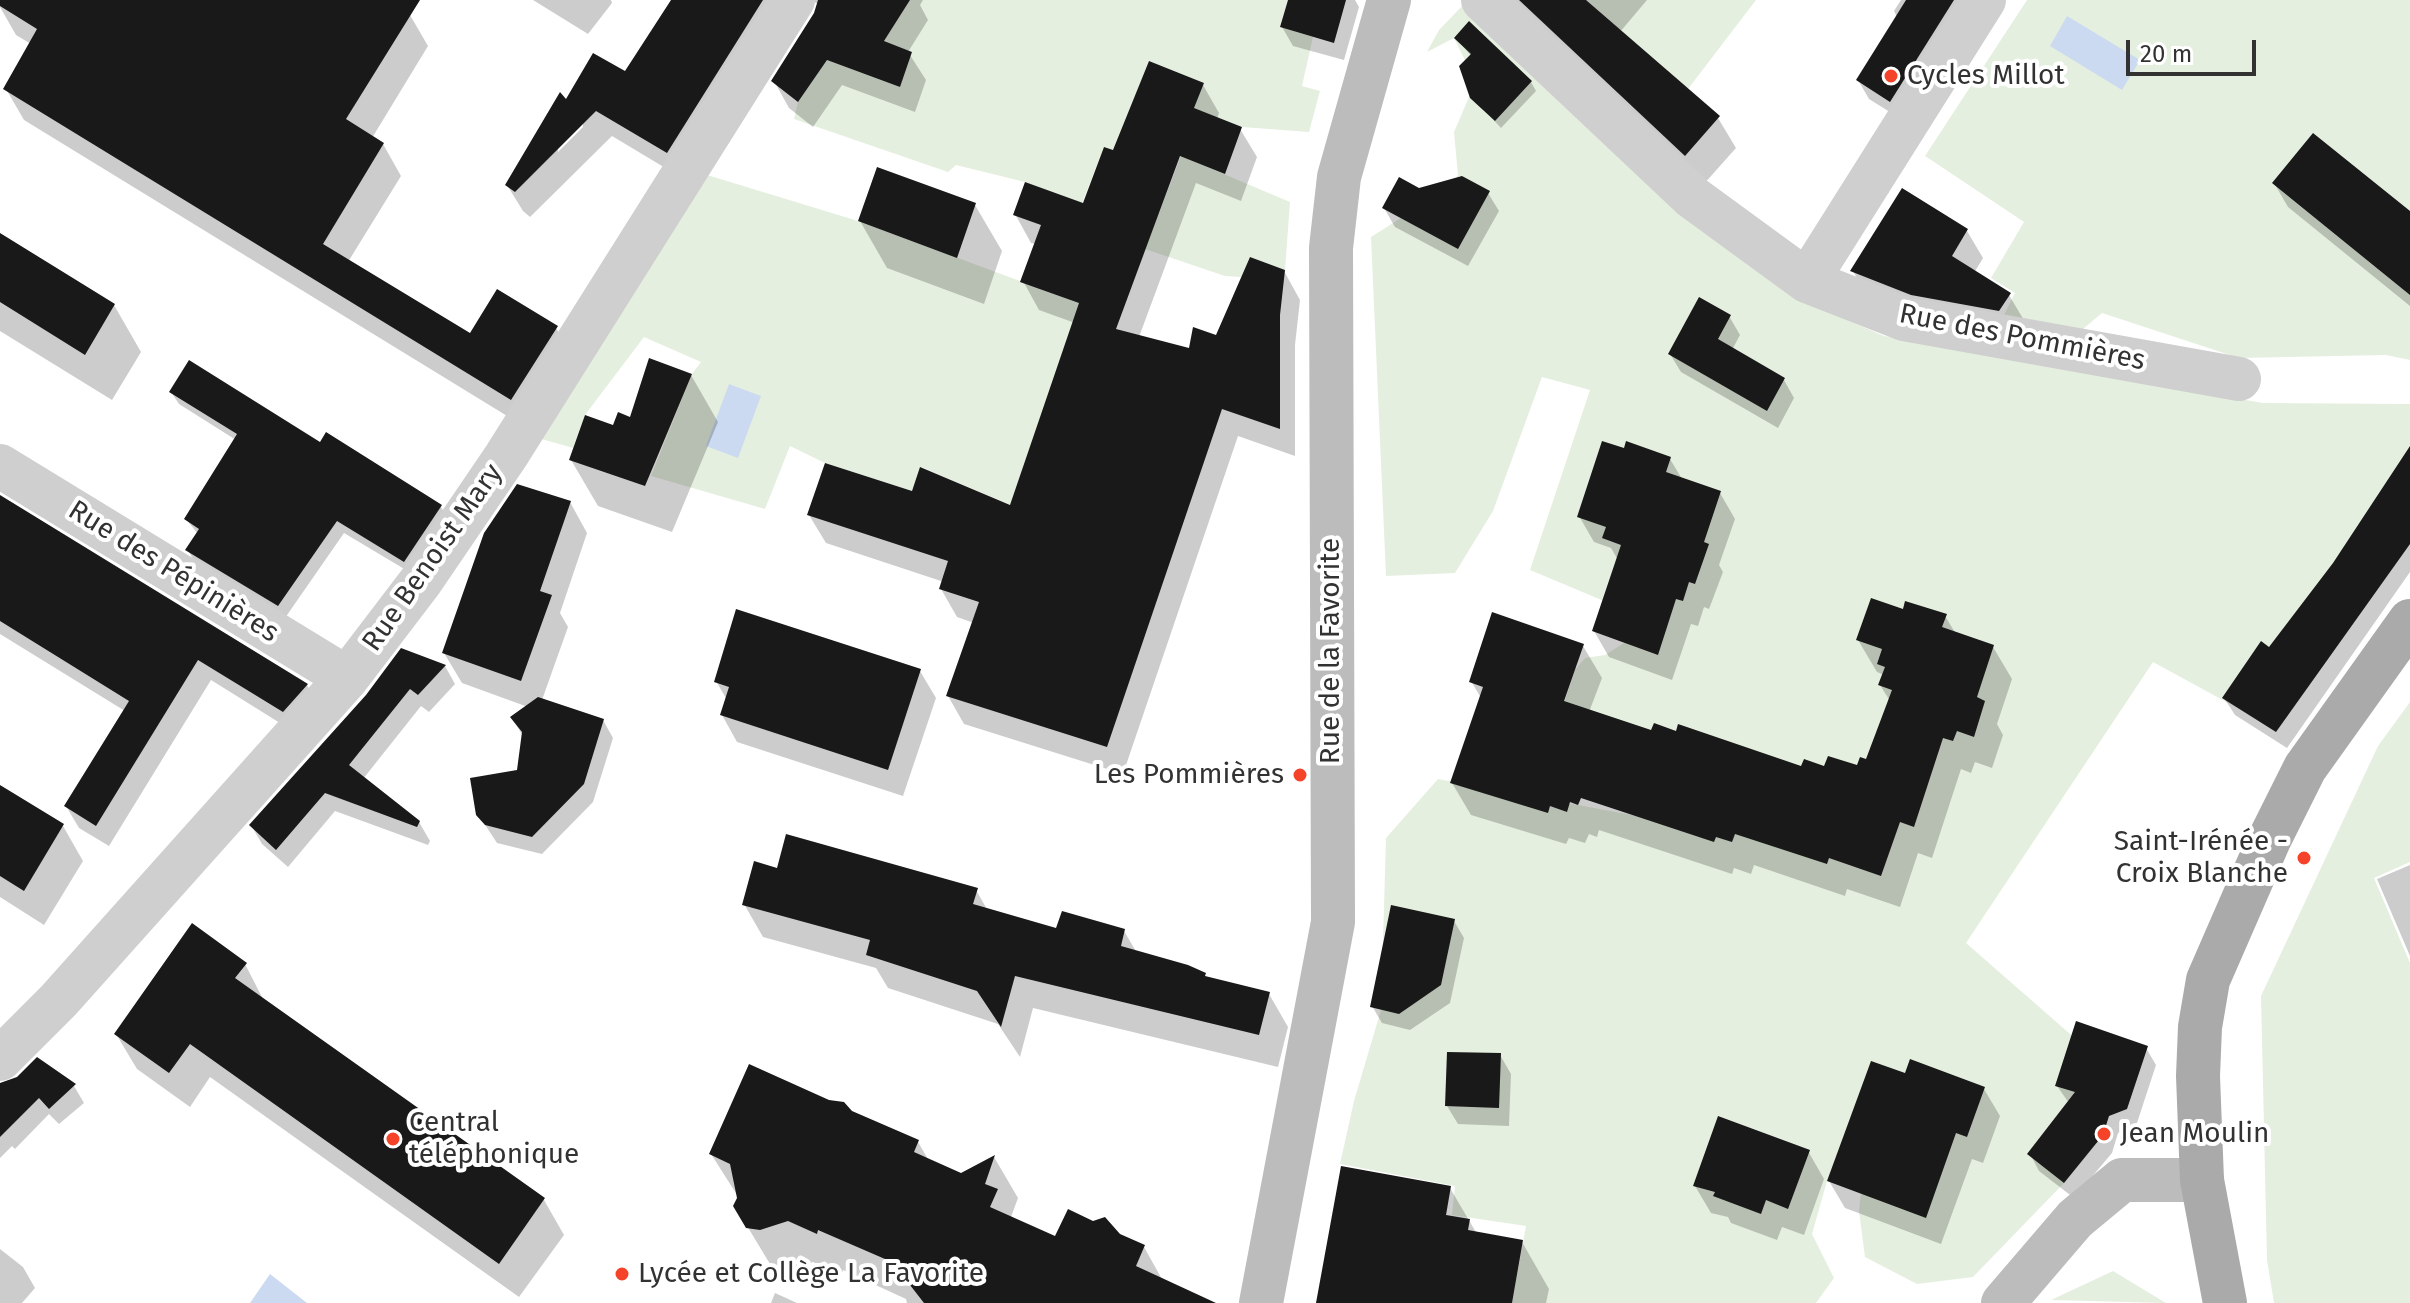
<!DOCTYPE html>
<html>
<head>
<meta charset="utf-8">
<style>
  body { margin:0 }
  #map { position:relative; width:2410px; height:1303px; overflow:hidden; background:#fff; font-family:"Fira Sans",sans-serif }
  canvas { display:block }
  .scale { position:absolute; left:2126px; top:40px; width:130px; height:36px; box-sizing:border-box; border:4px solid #323232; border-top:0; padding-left:10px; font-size:24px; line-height:28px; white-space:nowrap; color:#323232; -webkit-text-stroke:6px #fff; paint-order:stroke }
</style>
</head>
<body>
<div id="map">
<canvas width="2410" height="1303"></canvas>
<div class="scale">20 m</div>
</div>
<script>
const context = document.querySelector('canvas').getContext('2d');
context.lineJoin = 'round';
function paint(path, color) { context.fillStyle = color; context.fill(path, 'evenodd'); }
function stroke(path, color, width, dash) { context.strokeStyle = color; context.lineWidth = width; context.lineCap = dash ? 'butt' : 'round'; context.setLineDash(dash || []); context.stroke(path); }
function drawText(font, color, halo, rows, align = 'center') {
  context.font = font + ' "Fira Sans",sans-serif'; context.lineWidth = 8; context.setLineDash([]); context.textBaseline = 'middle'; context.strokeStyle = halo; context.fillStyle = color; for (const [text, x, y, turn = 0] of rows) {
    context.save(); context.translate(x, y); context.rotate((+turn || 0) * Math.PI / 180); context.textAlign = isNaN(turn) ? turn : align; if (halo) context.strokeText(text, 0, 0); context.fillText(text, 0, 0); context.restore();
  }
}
paint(new Path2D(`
  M910,0h378l-8,27 33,10 -11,49 18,5 -11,41 -67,-5 -48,-19 10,-25 -55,-22 -28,71 9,24 -26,-9 -23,59 -56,-24 -69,-17 -8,7 -154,-53 4,-17 29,-42 73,27 12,-35 -28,-11z
  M1586,0h170l-68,89z
  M2027,0h383v360l-24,-5 -147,3 -137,-45 -19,16 -79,-14 11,-22 -24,-15 33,-56 -99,-66z
  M1464,4l360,306 60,26 379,67 147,1v84l-158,228 -99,-54 -187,281 119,104 -21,136 -91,94 -56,7 -52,-27 -6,-46 5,-46 -37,16 -15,53 22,44 -18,25h-304l14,-77 -74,-11 3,-29 -115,-22 14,-63 27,-91 5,-172 52,-59 430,80 -305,-153 12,-36 10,-12 20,-3 19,-12 11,-29 -105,-44 60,-180 -48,-13 -49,134 -38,62 -69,3 -15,-339 30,-19 26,4 31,-47 -4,-43 15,-35 9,-10 -24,-49 -27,14 12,-22z
  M1181,156l109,46 -5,68 -35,-13 -9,20 -16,-1 -80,-27z
  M704,174l154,47 262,97 -24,46 -86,141 -89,-38 -9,24 -87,-28 -35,-17 -25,63 -114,-33 41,-102 9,-12 -57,-25 -59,78 -12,33 -42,-12z
  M2410,702v160l-36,16 36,85v340h-136l-7,-43 -6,-264 117,-250z
  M2113,1271l53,32 -115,-3z`), '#e5efdf');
paint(new Path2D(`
  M2067,16l73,44 -18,30 -72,-44z
  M729,384l32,12 -23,62 -32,-12z
  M270,1274l37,29h-57z`), '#cbdaf0');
paint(new Path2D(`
  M1,0h385l24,15 18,31 -56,92 11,6 18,32 -53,86 122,74 86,-8 19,31 -45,71 -506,-310 -18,-31 25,-45 -15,-9 -16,-28z
  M533,0h78l1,3 -24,31z
  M672,0h251l-3,5 8,15 -20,32 18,28 -11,32 -73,-27 -29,42 -24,-19 -15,-27 42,-67 3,-10 -8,-3 -129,177 -70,-42 -82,81 -7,-6 -16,-26 59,-83 59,-28zM583,121v6l-25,25v-6z
  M1290,0h65l4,7 -15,53 -51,-14 -11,-19z
  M1495,0h152l-27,32 98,86 18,30 -33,37z
  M1901,0h76l-76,119 -32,-20 -11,-19 39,-63 -3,-6z
  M1456,38l75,44 5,9 -35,37 -29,-31 -1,-41z
  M1203,85l16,28 -2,6 23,10 17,28 -16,44 -45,-18 -57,154 51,13 27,-12 67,-67 16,29 -5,45v111l-57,-20 -115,338 -159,-50 -16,-28 26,-73 -17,-6 -16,-28 3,-7 -118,-39 -17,-28 104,-21 99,13 63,-184 -36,-13 -16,-29 13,-37 -5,-1 -16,-29 69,-8 31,-53z
  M2274,183l136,31v92l-122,-99z
  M1488,193l11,18 -31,55 -73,-39 -11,-19z
  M975,205l27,46 -18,53 -97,-36 -27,-47z
  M1967,231l16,27 -9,15 35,22 16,27 -157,-24 -15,-27z
  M0,235l114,70 27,47 -29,48 -112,-69z
  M1729,316l11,19 -8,15 52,30 10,18 -16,30 -97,-56 -11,-18z
  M691,375l27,47 -46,110 -74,-26 -27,-46z
  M171,392l150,53 120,62 7,12 -37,54 -67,-40 -59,85 -90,-55 -7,-13 10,-16 -12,-15 50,-79 -57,-36z
  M2410,449v123l-123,176 -52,-33 -11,-17 45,-49 65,-85z
  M1670,459l12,20 38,14 15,26 -16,46 4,7 -14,37 -5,-2 -6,19 -7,-2 -19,56 -63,-23 -15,-26 24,-71 -7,-12 -17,-6 -15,-26z
  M0,498l307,187 12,22 -23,26 -85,-53 -102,166 -30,-18 -13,-22 59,-95 -125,-77z
  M570,502l17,31 -27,80 8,14 -26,73 61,20 10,18 -20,64 -51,52 -45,-11 -19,-29 41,-42 4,-36 -11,-18 16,-11 -66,-24 -18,-30z
  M1904,612l41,4 11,18 37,13 19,32 -15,45 6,11 -11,33 -17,-6 -4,11 -10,-4 -29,89 -14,-5 -18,54 -53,-18 -2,7 -91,-31 -3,9 -17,-6 -2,6 -133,-44 -2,7 -8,-3 -4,9 -16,-5 -3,6 -95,-29 -19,-32 29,-85 -10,-17 112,-35 19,32 -13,34 63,21 150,36 56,-2 10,-5 22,-61 -10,-16 4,-10 -7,-3 -19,-32z
  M402,650l43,16 10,18 -26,28 -8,-6 -58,73 56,43 11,19 -2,4 -93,-34 -47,56 -26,-23 -11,-19 116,-129z
  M920,671l16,27 -33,98 -166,-54 -15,-27 5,-15 -11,-19z
  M0,787l63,39 20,35 -39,64 -44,-28z
  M2410,865v91l-33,-77z
  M779,870l197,20 12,21 70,20h66l13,22 67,22 3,4 62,15 19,33 -10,40 -245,-59 -13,49 -22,-33 -110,-36 -12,-20 -113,-31 -19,-33z
  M1454,921l10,17 -14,65 -40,27 -28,-7 -10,-17z
  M245,964l19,37 280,199 20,35 -45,62 -309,-220 -20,30 -53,-38 -21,-35z
  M2146,1048l10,17 -20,61 -18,7 -6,20 -38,45 -35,-27 -9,-17 39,-51 -12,-17z
  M1500,1055l11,19 -2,52 -51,-2 -11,-18z
  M37,1060l37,26 10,17 -25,21 -10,-10 -34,35 -3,-3 -12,12v-73l18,-6z
  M1906,1076l78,13 16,27 -17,47 -11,-4 -31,85 -96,-36 -16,-27z
  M851,1112l67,30 11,19 32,14 33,-18 24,41 -7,19 45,22 62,-4 26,12 19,34 24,22h-280l-1,-4 -63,-29 -2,5 -28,-13 -28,10 -12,-3 -38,-63 4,-8 -28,-44z
  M1808,1151l16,28 -20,56 -22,-8 -5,13 -46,-17 -3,-6 -17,-4 -16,-27z
  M1450,1188l27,46 45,8 27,47 -3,14h-228z
  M0,1249l23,18 12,21 -13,15h-22z
  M775,1293l22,10h-26z`), '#0003');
paint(new Path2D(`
  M0,0h420l-74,119 38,24 -61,101 147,89 27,-44 61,37 -47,74 -508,-311 34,-60 -37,-23z
  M671,0h92l-96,153 -71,-42 -81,81 -10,-7 55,-93 6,7 27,-46 32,18z
  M818,0h92l-26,41 28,11 -12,35 -73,-27 -29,42 -27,-21 43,-68z
  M1288,0h58l-12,43 -54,-16z
  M1519,0h67l134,116 -35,40z
  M1906,0h48l-64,102 -34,-22z
  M1469,21l63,60 -37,40 -25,-23 -11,-32 12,-12 -17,-16z
  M1149,61l55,22 -10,25 48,19 -17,47 -45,-18 -64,173 73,19 4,-21 23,8 34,-78 35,13 -5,45v114l-58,-20 -115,338 -161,-51 33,-94 -40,-13 9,-28 -141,-46 18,-52 87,28 8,-24 90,38 69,-202 -59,-21 21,-57 -28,-10 12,-33 58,21 21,-56 9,3z
  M2313,133l97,78v84l-138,-112z
  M877,167l99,36 -19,55 -99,-37z
  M1462,176l28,15 -32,58 -76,-41 17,-31 20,11z
  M1902,188l66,41 -16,27 59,37 -12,18 -88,-16 -61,-24z
  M0,233l115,71 -30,51 -85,-53z
  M1699,297l32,18 -13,24 67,39 -18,33 -99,-57z
  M649,358l43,16 -47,112 -76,-26 16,-45 28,10 5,-13 12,5z
  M189,360l131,82 6,-10 116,73 -38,57 -67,-41 -59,85 -93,-56 14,-21 -15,-10 53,-85 -68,-42z
  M1602,441l22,7 2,-7 45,16 -5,15 55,19 -17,51 5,2 -14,40 -6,-2 -6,19 -7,-2 -18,56 -66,-24 29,-86 -19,-7 4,-11 -29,-10z
  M2410,446v98l-134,188 -54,-34 39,-57 8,6 64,-84z
  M517,484l54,17 -31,90 12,4 -31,86 -79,-28 42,-120z
  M0,495l308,189 -25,28 -85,-52 -102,166 -32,-20 65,-105 -129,-80z
  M1871,598l32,11 2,-8 42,13 -5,13 52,18 -17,52 8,4 -11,36 -17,-6 -4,10 -10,-3 -29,89 -14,-5 -19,54 -52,-18 -2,6 -92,-30 -3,8 -16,-5 -2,5 -133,-44 -3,7 -8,-3 -3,10 -17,-6 -2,7 -98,-30 33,-96 -14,-5 23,-70 92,32 -20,57 87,29 3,-7 22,8 2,-7 123,42 3,-7 20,7 4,-10 29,9 3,-8 6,2 26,-69 -14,-5 7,-18 -8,-3 5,-15 -26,-9z
  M736,609l185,60 -33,101 -168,-55 9,-28 -15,-5z
  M401,648l45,17 -28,30 -8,-6 -61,76 71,56 -3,6 -92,-34 -49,57 -27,-25 117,-130z
  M538,697l66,22 -20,65 -52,53 -47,-12 -9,-10 -6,-37 47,-8 5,-38 -12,-15z
  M0,785l64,39 -40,67 -24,-15z
  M786,834l192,54 -5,16 83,24 6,-17 63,18 -4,17 67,19 18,8 -1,3 65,16 -11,43 -244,-59 -14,51 -24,-36 -111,-36 4,-15 -128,-35 12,-44 23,7z
  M1391,905l64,14 -14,66 -42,29 -29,-7z
  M192,923l55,40 -12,15 310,220 -46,66 -309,-220 -21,29 -55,-39z
  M2076,1021l72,25 -21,63 -18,7 -6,19 -39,48 -37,-29 48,-62 -20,-6z
  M1447,1052l54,1 -2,55 -54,-2z
  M37,1057l39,27 -27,25 -10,-11 -39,39v-54l17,-6z
  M1910,1059l75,28 -18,50 -11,-4 -30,85 -99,-37 44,-120 34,12z
  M749,1064l80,36 15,2 8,9 67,29 -5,12 47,21 34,-18 -10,29 13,5 -8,18 65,29 13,-27 25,12 12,-4 15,17 25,11 -9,21 80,37h-292l-14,-18 5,-13 -97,-42 -1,4 -29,-13 -28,9 -14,-2 -13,-22 4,-8 -7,-34 -21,-10z
  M1718,1116l92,34 -22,59 -22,-9 -5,14 -48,-18 2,-4 -22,-6z
  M1341,1166l110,20 -5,29 24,4 -2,11 55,10 -11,63h-196z`), '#191919');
stroke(new Path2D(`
  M1483,0l209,197 115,84 97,38 335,60
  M1807,281l177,-281
  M0,466l347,212
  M0,1059l59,-59 288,-322 74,-97 85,-125 287,-456`), '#cfcfcf', 44);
stroke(new Path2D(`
  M1261,1303l72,-381 -2,-674 8,-71 50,-177
  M2003,1303l72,-84 47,-39h80`), '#bcbcbc', 44);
stroke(new Path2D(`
  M2225,1303l-23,-123 -4,-104 2,-49 8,-47 61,-140 36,-72 105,-147`), '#aaa', 44);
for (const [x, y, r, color] of [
  [1891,76,8,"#f44329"],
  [1300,775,8,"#f44329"],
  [2304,858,8,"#f44329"],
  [2104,1134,8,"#f44329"],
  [393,1139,8,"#f44329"],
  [622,1274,8,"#f44329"]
]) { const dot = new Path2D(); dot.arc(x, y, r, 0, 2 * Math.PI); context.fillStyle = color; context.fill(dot); stroke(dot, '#fff', 3); }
drawText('28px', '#323232', '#fff', [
  ["Cycles Millot",1907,76],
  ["Les Pommières",1284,775,"right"],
  ["Saint-Irénée -",2288,842,"right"],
  ["Croix Blanche",2288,874,"right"],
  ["Central",409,1123],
  ["téléphonique",409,1155],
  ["Jean Moulin",2120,1134],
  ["Lycée et Collège La Favorite",638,1274]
], 'left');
drawText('28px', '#323232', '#fff', [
  ["Rue des Pommières",2022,338,11],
  ["Rue Benoist Mary",433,558,-55],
  ["Rue des Pépinières",173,572,32],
  ["Rue de la Favorite",1331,651,-90]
]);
</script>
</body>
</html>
